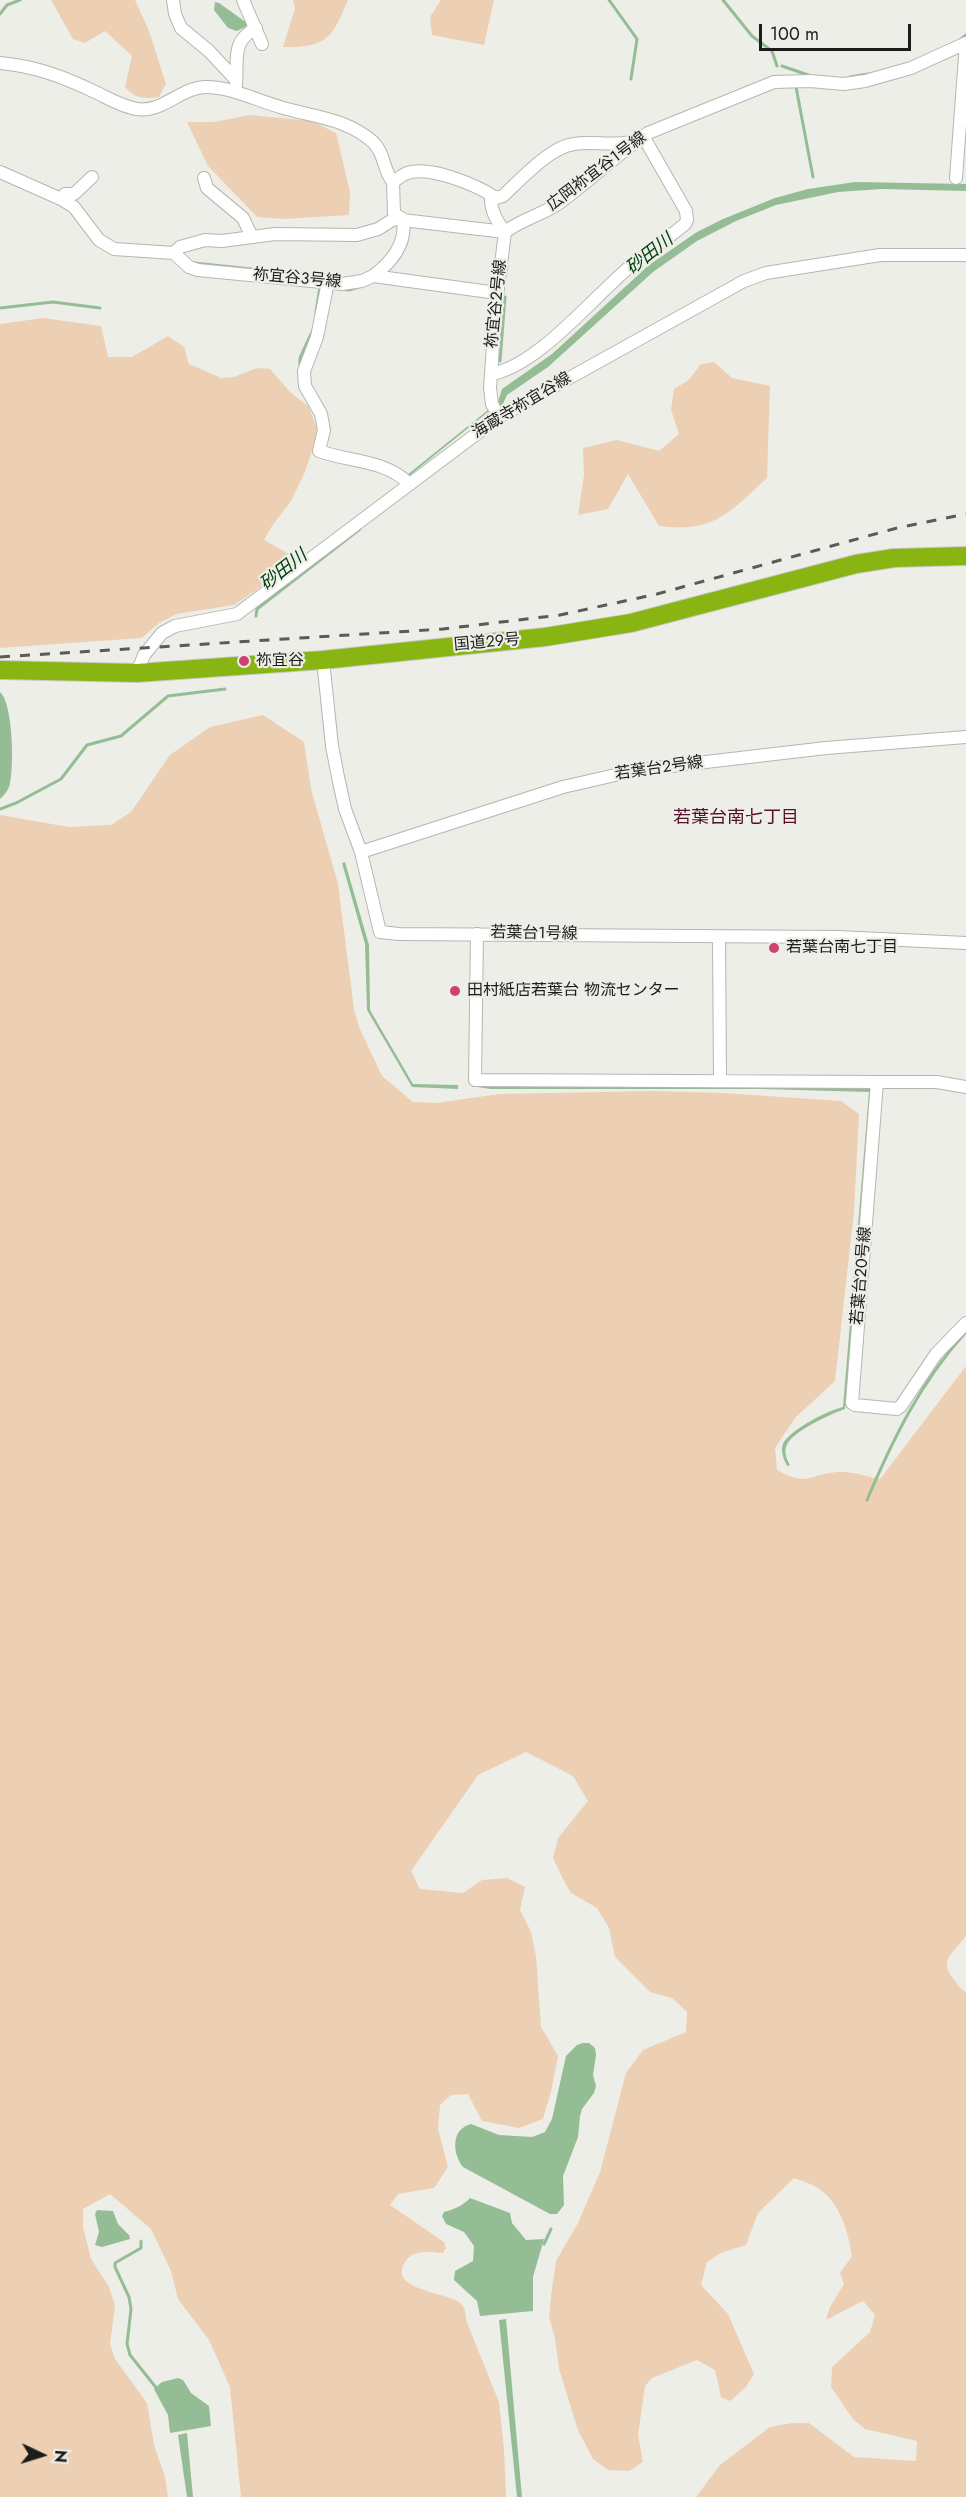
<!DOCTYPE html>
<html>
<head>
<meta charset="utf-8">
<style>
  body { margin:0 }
  #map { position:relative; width:966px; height:2497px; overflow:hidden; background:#eeeee8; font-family:Jost,sans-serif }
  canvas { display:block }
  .north { position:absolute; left:12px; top:2425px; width:60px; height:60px; -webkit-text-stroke:4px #eeeee8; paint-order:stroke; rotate:94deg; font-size:16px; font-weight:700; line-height:24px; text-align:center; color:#1c1c1a }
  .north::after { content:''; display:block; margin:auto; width:21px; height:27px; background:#1c1c1a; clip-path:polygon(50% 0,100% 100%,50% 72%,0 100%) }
  .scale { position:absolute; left:759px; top:24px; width:152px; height:27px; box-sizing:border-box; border:3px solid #1c1c1a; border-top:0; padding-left:8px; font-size:18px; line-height:21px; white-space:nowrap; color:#1c1c1a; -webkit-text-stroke:4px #eeeee8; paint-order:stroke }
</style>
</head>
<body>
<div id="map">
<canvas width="966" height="2497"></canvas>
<div class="north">N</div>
<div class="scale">100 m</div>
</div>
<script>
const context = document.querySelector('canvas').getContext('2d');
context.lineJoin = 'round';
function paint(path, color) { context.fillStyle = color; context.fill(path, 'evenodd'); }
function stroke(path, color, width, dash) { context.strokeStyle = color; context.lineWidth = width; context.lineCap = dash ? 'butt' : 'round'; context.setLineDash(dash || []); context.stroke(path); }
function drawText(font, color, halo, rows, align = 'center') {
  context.font = font + ' Jost,"Noto Sans JP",sans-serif'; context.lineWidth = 4.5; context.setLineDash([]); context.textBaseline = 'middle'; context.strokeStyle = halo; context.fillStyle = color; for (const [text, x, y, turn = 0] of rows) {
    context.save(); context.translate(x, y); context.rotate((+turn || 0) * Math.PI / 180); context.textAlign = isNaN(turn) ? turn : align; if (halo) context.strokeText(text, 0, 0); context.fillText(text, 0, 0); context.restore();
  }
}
paint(new Path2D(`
  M51,0h84l14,31 17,53 -7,13c-14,2 -24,2 -34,-10l7,-31 -27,-25 -20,12 -12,-4z
  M293,0h55c-16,38 -21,48 -65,47l12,-39z
  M441,0h53l-10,45 -52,-10 -2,-18z
  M250,115l62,6 24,12 14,59 -1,23 -65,4 -27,-2 -49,-51 -21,-44h27z
  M43,318l58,8 7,31h24l36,-21 16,11 5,17 32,14 13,-1 23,-9 13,1 20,23 19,15 9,25 -13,40 -14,29 -19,25 -8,14 32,18 -13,14 -49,33 -57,9 -18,9 -17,15 -142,10v-324z
  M714,362l18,16 38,8 -3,92c-38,35 -53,55 -108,48l-31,-52 -20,35 -30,6 6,-40 -1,-27 34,-8 42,11 20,-17 -8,-24 3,-21 15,-9 12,-16z
  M263,715l41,27 7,47 27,95 16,125 5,18 23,49 31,26 23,1 63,-9 153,-3 71,2 118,8 18,13 -5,98 -19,169 -40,37 -20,30 2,22c32,17 30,5 60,2 13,-2 30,5 43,7l86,-113v570c-12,16 -27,24 -14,41 5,6 7,12 14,15v505h-270l24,-32 50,-38 22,-4h17l45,34 62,4 1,-20 -52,-12 -12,-10 -22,-32 1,-20 38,-35 5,-17 -12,-14 -37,19 4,-13 14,-23 -4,-11 12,-17c-4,-25 -12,-55 -36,-69 -6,-4 -15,-6 -22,-9l-36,35 -12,32 -25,8 -14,9 -6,23 27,29 26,60 -8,13 -16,14 -9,-4 -6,-27 -18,-10 -45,18 -7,8 -7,49 5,27 -14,9 -21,-1 -15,-11 -15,-29 -19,-61 -4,-31 -6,-21 2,-21 5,-35 22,-38 22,-51 26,-99 17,-23 43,-18 1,-20 -15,-14 -22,-6 -35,-35 -6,-29 -12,-20 -26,-15 -8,-14 -10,-21 5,-20 30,-37 -15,-25 -47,-24 -48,23 -67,96 9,18 43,4 19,-13 25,-2 18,9 -5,23 11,22 5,24 5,71 17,29 -7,36 -8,27 -24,9 -37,-7 -14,-27 -17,1 -11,10 -2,24 10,38 -14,21 -36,6 -8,11 54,37 2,6 -3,5c-14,-1 -30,-4 -38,9 -18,28 42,30 55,41 5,4 6,11 6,17l33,82 5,47 2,48h-265l-11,-110 -21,-47 -31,-41 -7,-28 -20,-42 -41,-35 -27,15v18l8,32 18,28 6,19 -5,38 5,15 32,44 7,42 11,32 3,20h-168v-1682l69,12 42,-2 20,-13 39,-57 40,-28z`), '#edcfb3');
paint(new Path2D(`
  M215,2l4,1 28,20v3l-10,5 -9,-3 -14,-18z
  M855,182l111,2v7l-84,-2 -44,3 -62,13 -40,16 -39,20 -44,31 -105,95 -41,28 -5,11 -14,6 -79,64 -2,-1 91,-73 4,-13 50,-35 97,-89 48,-33 26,-13 52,-21 33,-9z
  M0,692c13,11 14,74 10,91 -1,7 -5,11 -10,16z
  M345,862l24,83 1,65 43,74 45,1v4l-46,-2 -45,-77 -2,-66 -23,-81z
  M471,1086l342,1 58,2 -26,320c-14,5 -55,23 -59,38 -2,6 1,13 4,18l-3,1c-3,-6 -7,-15 -4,-22 6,-14 46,-34 60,-37l26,-315 -108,-3h-270z
  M583,2043h6l6,5 1,7 -3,20 3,11 -2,7 -12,16 -2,7 -2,21 -15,39 1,29 -7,9h-7l-87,-47c-11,-14 -12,-38 8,-43l28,11 33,2 13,-5 7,-13 14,-63 11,-11z
  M470,2198l40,15 2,10 14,17 18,-1 -11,38v34l-53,5 -3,-15 -23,-21 1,-9 18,-10 1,-15 -10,-14 -18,-8 -4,-8 2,-4c9,-2 20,-7 26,-14z
  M97,2210l16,1 5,13 11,11 1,4 -28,8 -7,-2 4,-13 -4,-18z
  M506,2319l16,178h-5l-18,-177z
  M178,2378l5,2 8,13 18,13 2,20 -41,7 -2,-18 -14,-26 8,-7z
  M187,2433l6,64h-6l-9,-62z`), '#94bd95');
stroke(new Path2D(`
  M609,0l28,39 -6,40
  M723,0l29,36 20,15 5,15
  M0,14l7,-9 13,-5
  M960,40l6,-5
  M782,66l29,10
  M850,77l18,-3
  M796,87l17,90
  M194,263l95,10
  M506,274l1,-8
  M342,289l7,1 10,-3
  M0,308l53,-6 47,6
  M316,312l4,-25
  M500,361l5,-64
  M300,365v-7l13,-28
  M256,616l1,-7 103,-80
  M0,809l16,-6 45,-24 26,-34 34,-9 47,-40 57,-7
  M867,1500c26,-61 54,-119 99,-168
  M141,2241v7l-26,15v4l14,30 2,12 -4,35 3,11 28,35
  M544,2244l7,-15`), '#94bd95', 3);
const minor = new Path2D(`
  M173,0l2,14 6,14 28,23 27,29
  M243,0l19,44
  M0,63c35,3 64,14 95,29 13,6 28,15 42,17 26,4 44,-22 69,-22 25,0 50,13 74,20 33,10 66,11 93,35 12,11 10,29 20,40
  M236,85c2,-27 -5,-43 20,-57
  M0,172l61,27 13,8 25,33 15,9 60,4 6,-6 25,-7 17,1 53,-7 82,1 21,-6 16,-10 111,13c17,-13 37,-17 54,-29 31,-22 58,-49 89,-70l126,-51 36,-1 34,3 21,-3 46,-13 55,-25
  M204,178l3,10 36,30 9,19
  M956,178l10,-135
  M491,195c-1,15 5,25 14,37l-9,72 -6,84 2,16 7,13
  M61,199l4,-5h9l18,-17
  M174,253l15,14 9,3 144,14 20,-3 11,-5 124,17
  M373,276c19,-14 34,-32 30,-57l-9,-5 -1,-32c3,-2 8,-6 12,-8 22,-10 72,11 91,24l7,-2c18,-17 47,-49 71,-52 19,-3 37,2 56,-2
  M328,282l-11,55 -13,34 1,15 16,28 3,16 -5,21c30,11 67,9 89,32
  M491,374c45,-7 101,-75 135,-104 19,-17 40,-30 59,-46l2,-4 -1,-9 -43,-75
  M323,660l9,86 6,31 7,32 16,43 19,80 19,2 439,3 128,6
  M137,673l7,-18 18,-22 13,-7 62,-12 262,-197 245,-136 22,-8 114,-18h86
  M361,852l202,-65 74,-17 189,-22 140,-11
  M477,934l-2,146 402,2
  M719,937l1,144
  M966,1087l-29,-5h-60l-25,321 3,2 42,4 4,-3 35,-52 30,-31`);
const highway = new Path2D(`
  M0,670l137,3 186,-13 222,-23 86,-14 225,-59 38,-6 72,-2`);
stroke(minor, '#b6b6b0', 14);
stroke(highway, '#c9c9c8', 20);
stroke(minor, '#fff', 12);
stroke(highway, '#89b512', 18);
stroke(new Path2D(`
  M0,657l443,-28 117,-14 97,-21 240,-66 69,-14`), '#5a5a56', 3, [10, 10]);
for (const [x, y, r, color] of [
  [244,661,6,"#ce4170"],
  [774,948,6,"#ce4170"],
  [455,991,6,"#ce4170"]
]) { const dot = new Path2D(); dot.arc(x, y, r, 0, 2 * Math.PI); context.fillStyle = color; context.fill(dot); stroke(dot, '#eeeee8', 2); }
drawText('16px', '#1c1c1a', '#eeeee8', [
  ["広岡祢宜谷1号線",597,172,-37],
  ["祢宜谷3号線",297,279,5],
  ["祢宜谷2号線",497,304,-84],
  ["海蔵寺祢宜谷線",522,406,-31],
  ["国道29号",487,643,-5],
  ["若葉台2号線",659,769,-8],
  ["若葉台1号線",534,934,1],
  ["若葉台20号線",862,1276,-85]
]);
drawText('16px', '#1c1c1a', '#eeeee8', [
  ["祢宜谷",256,661],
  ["若葉台南七丁目",786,948],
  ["田村紙店若葉台 物流センター",467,991]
], 'left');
drawText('italic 18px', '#00410d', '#eeeee8', [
  ["砂田川",650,255,-38],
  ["砂田川",284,571,-38]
]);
drawText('18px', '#531028', '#eeeee8', [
  ["若葉台南七丁目",736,819]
]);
</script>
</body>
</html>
